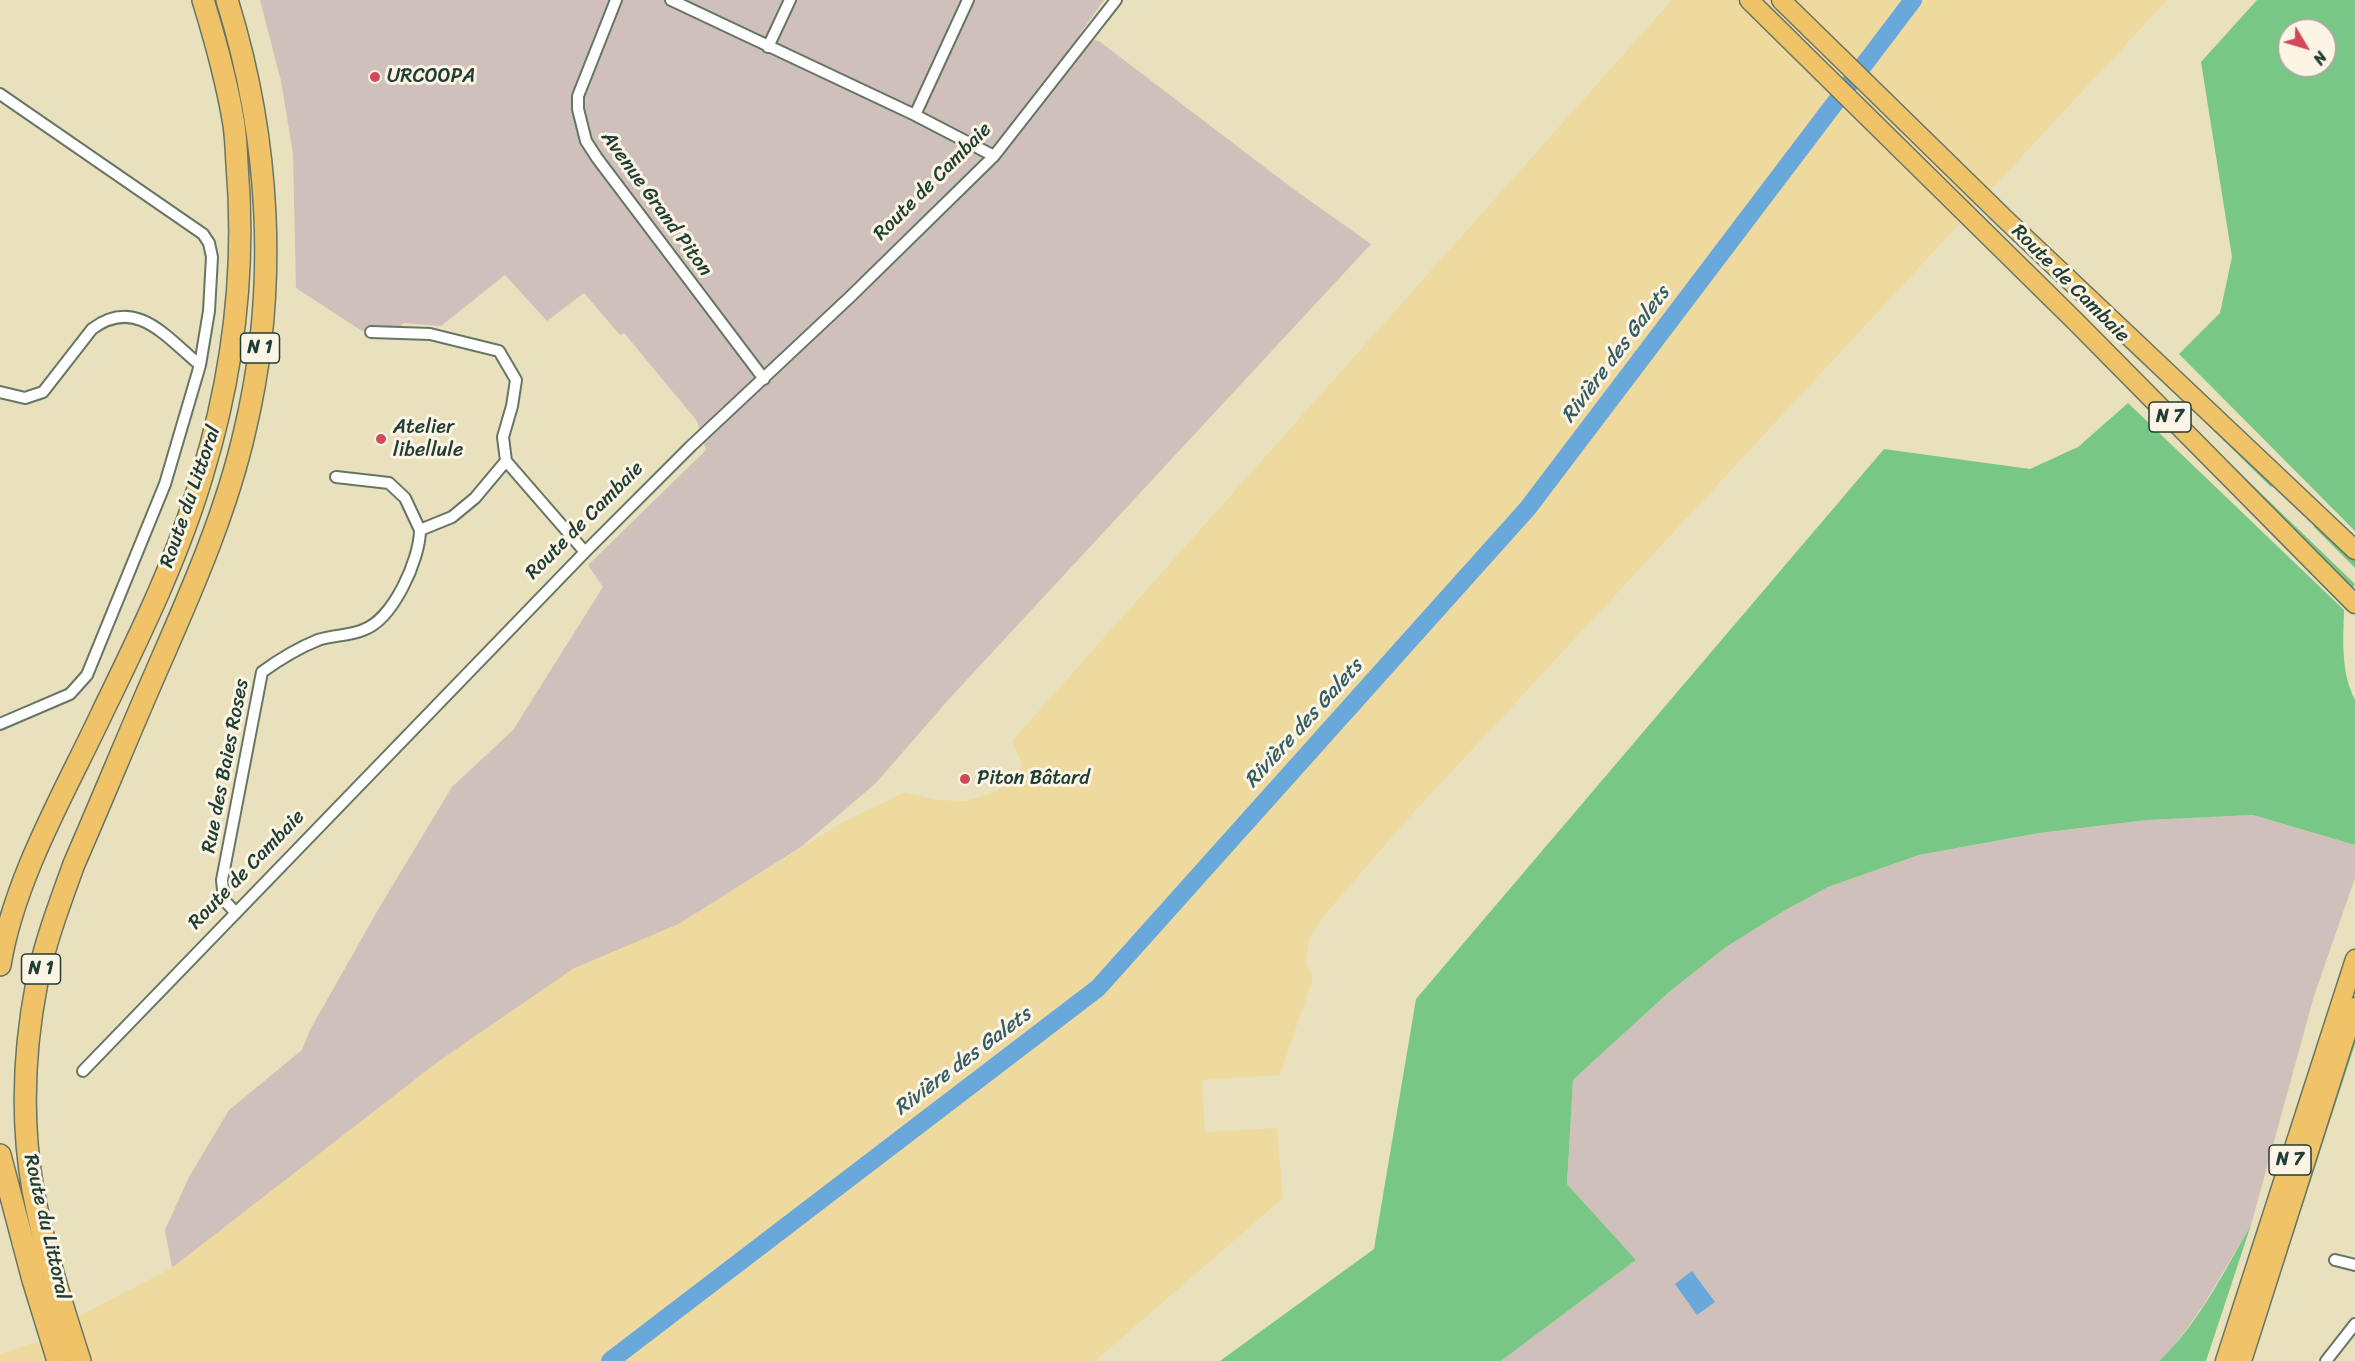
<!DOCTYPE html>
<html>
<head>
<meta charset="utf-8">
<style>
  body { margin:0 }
  #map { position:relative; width:2355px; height:1361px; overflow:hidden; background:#e9e1bd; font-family:Sriracha,sans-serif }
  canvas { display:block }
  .north { position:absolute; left:2277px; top:18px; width:60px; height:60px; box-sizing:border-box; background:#fcf5e5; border:2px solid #a4ab9e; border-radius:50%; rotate:128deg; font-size:16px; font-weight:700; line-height:24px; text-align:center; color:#1f3d34 }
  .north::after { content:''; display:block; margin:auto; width:21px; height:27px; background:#d1495b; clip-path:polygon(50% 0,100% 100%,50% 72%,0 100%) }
</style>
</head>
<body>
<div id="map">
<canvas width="2355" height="1361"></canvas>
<div class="north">N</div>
</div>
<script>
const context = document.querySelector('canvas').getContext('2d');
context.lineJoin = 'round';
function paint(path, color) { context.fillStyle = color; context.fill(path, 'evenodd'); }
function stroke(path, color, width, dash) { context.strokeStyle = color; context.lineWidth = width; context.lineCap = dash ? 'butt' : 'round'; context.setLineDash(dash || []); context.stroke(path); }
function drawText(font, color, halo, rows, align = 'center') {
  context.font = font + ' Sriracha,sans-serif'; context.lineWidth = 6; context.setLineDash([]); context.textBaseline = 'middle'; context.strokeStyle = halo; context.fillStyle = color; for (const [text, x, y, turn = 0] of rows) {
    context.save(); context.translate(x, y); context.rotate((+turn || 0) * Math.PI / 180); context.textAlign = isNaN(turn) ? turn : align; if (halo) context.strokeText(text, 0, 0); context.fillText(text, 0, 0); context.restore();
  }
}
paint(new Path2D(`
  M260,0h844l-25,35 20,6 193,147 79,56 -422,455 -73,84 -75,64 -122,77 -106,45 -135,93 -266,206 -7,-38 24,-53 40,-67 73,-60 8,-20 69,-122 73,-121 61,-57 90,-143 -15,-22 118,-115 -9,-29 -73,-88 -4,2 -36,-42 -37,28 -42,-46 -64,51 -37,-3 -6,5 -36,3 -66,-43 -3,-134 -12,-73z
  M2253,815l102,30v33l-41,118 -63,229 -48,81 -31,43 -13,12h-658l135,-101 -69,-76 6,-104 95,-87 58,-46 58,-36 44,-24 91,-32 120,-22 109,-13z`), '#d0c0bc');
paint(new Path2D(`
  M2257,0h98v531l-176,-177 41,-41 12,-56 -31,-195zM2289,30h36v36h-36z
  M2161,369l114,113 -4,5 -115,-113z
  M2151,387l204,197 -4,7z
  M2128,403l216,207c-1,31 -3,62 11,90v145l-102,-30 -105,5 -109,13 -120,22 -91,32 -44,24 -58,36 -58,46 -95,87 -6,104 69,76 -135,101h-281l154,-112 42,-250 468,-550 146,20 48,-22z
  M2315,525l40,34v9l-41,-41z
  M2355,1026v18l-103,317h-5z
  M2251,1225l-45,136h-47c40,-37 65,-90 92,-136z`), '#78c787');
paint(new Path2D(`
  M1672,0h495l-764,824 -81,94 -13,21 -3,24 7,15 -33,97 -78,5 3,52 72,-4 6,70 -188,163h-1095v-7l39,-13 34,-22 99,-51 266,-206 135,-93 106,-45 162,-101 64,-31 32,8 29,1 29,-9 21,-14 6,-14 -10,-23z`), '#eeda9e');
paint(new Path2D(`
  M1692,1271l23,31 -18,13 -22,-31z`), '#68a8db');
stroke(new Path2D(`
  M610,1361l488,-373 430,-480 385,-508`), '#68a8db', 18);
const street = new Path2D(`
  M616,0l-38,96v13l8,32 11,17 167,221
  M671,0l244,115 79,41
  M768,47l22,-47
  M0,94l203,140 6,9 3,14 -3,54 -9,54 -35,119 -78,191 -17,19 -70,30
  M915,115l53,-115
  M371,332l59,2 69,17 17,29 -4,26 -9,31 3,24 79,91
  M0,392l25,6 18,-6 49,-63c44,-33 74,8 108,36
  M336,477l53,6 16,15 15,32
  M236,913l-12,-13 -2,-20 40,-208c18,-13 36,-24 56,-32 15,-5 31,-4 45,-10 30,-10 57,-71 57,-100l32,-13 23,-19 31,-37
  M83,1071l502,-519 106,-106 159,-149 144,-141 122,-156
  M2335,1260l20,5
  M2326,1361l29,-37`);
const primary = new Path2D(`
  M1749,0l326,321 280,283
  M1781,0l225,220 349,330
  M2225,1361l130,-402
  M2242,1361l113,-354`);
const highway = new Path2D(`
  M0,965c14,-87 66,-175 103,-254 37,-76 75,-154 99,-235 31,-101 44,-206 35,-312 -1,-15 -1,-30 -4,-45 -7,-41 -18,-80 -30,-119
  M0,1155l33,125 25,81
  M80,1361c-18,-56 -36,-113 -47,-171 -12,-68 -9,-141 4,-208 8,-40 23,-79 37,-118 28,-64 54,-128 82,-192 34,-78 70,-158 89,-242 34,-142 25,-292 -18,-430`);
stroke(street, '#667664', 14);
stroke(primary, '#667664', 21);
stroke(highway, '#667664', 24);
stroke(street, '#fff', 10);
stroke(primary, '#f1c369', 18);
stroke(highway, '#f1c369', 21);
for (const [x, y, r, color] of [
  [375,77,6,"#d1495b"],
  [381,439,6,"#d1495b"],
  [965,779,6,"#d1495b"]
]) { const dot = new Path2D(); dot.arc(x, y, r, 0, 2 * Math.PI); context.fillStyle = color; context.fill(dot); stroke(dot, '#fcf5e5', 2); }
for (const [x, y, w] of [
  [260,348,39],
  [2170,417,42],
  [41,969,39],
  [2290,1160,42]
]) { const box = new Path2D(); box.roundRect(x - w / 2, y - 15, w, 30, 4.5); context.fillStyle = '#fcf5e5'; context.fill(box); stroke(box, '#1f3d34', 1.5); }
drawText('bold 18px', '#1f3d34', null, [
  ["N 1",260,348],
  ["N 7",2170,417],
  ["N 1",41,969],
  ["N 7",2290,1160]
]);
drawText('20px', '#1f3d34', '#fcf5e5', [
  ["URCOOPA",387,77],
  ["Atelier",393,428],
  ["libellule",393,451],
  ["Piton Bâtard",977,779]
], 'left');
drawText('20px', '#1f3d34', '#fcf5e5', [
  ["Route de Cambaie",933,182,-45],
  ["Avenue Grand Piton",656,204,54],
  ["Route de Cambaie",2070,284,45],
  ["Route du Littoral",191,497,-71],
  ["Route de Cambaie",585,521,-45],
  ["Rue des Baies Roses",226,766,-79],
  ["Route de Cambaie",247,870,-46],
  ["Route du Littoral",46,1227,77]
]);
drawText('italic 21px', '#355d66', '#fcf5e5', [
  ["Rivière des Galets",1616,355,-53],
  ["Rivière des Galets",1304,724,-48],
  ["Rivière des Galets",963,1062,-37]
]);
</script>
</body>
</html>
